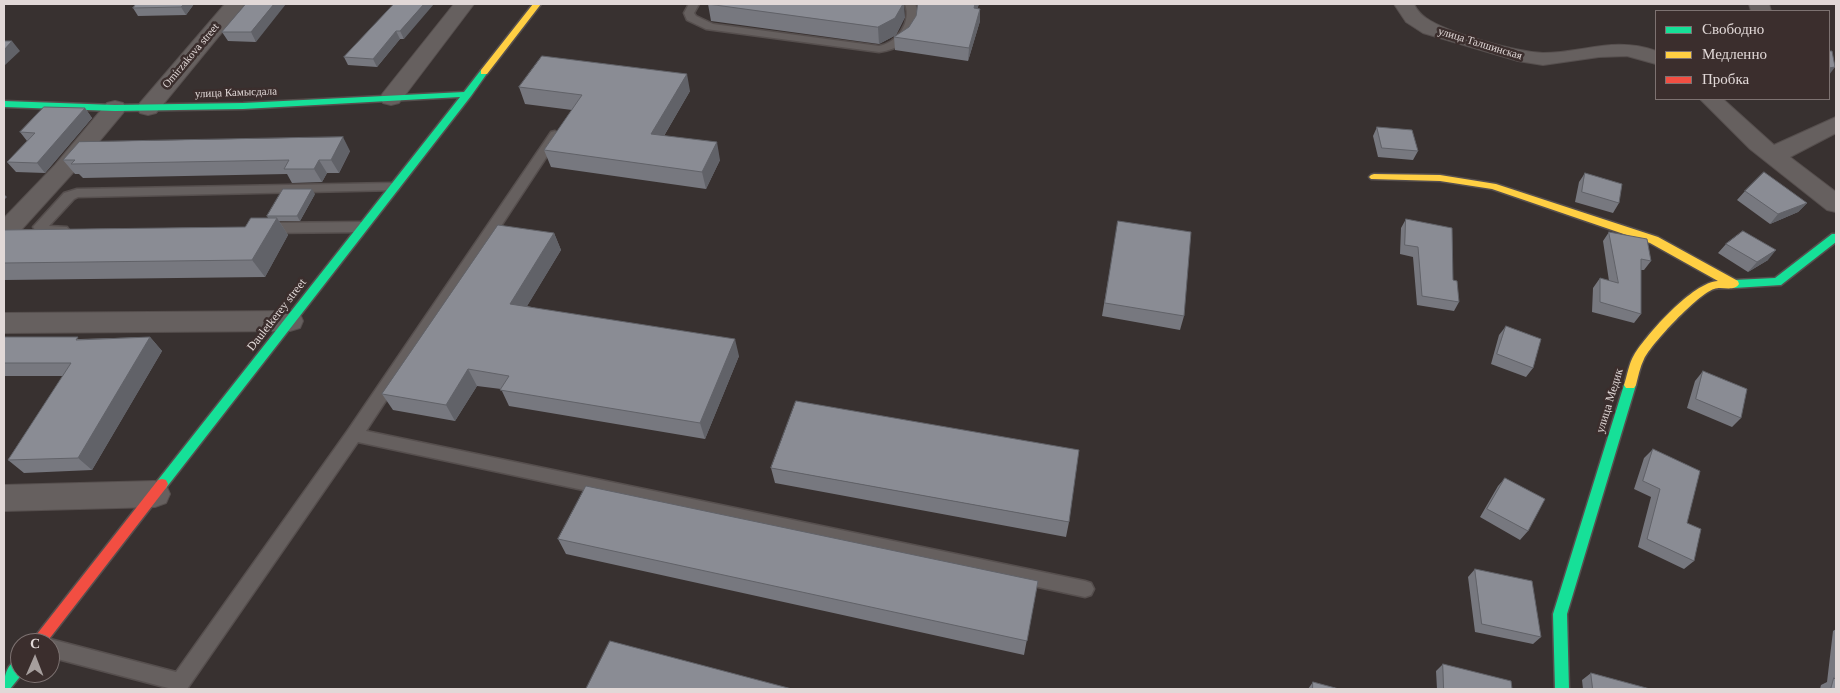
<!DOCTYPE html>
<html>
<head>
<meta charset="utf-8">
<style>
  body { margin:0 }
  #map { position:relative; width:1840px; height:693px; overflow:hidden; background:#383130; font-family:"Times New Roman",serif }
  canvas { display:block }
  .frame { position:absolute; inset:0; border:5px solid #e1d8d7; pointer-events:none }
  .legend { position:absolute; left:1655px; top:10px; width:175px; height:90px; box-sizing:border-box; background:#3b2e2d; border:1px solid #7d7271; margin:0; padding:6px 9px; list-style:none; font-size:15px; color:#e1d8d7 }
  .legend li { display:flex; align-items:center; gap:10px; height:25px }
  .legend b { width:25px; border:1px solid #7d7271 }
  .north { position:absolute; left:10px; top:633px; width:50px; height:50px; box-sizing:border-box; background:#3b2e2d; border:1px solid #7d7271; border-radius:50%; rotate:1deg; font-size:14px; font-weight:700; line-height:20px; text-align:center; color:#e1d8d7 }
  .north::after { content:''; display:block; margin:auto; width:18px; height:22px; background:#a69e9d; clip-path:polygon(50% 0,100% 100%,50% 72%,0 100%) }
</style>
</head>
<body>
<div id="map">
<canvas width="1840" height="693"></canvas>
<div class="frame"></div>
<ul class="legend">
<li><b style="height:6px;background:#16e098"></b>Свободно</li>
<li><b style="height:6px;background:#ffcf43"></b>Медленно</li>
<li><b style="height:6px;background:#f24e42"></b>Пробка</li>
</ul>
<div class="north">С</div>
</div>
<script>
const context = document.querySelector('canvas').getContext('2d');
context.lineJoin = 'round';
function stroke(path, color, width, dash) { context.strokeStyle = color; context.lineWidth = width; context.lineCap = dash ? 'butt' : 'round'; context.setLineDash(dash || []); context.stroke(path); }
function paint(path, color) { context.fillStyle = color; context.fill(path, 'evenodd'); }
function drawText(font, color, halo, rows, align = 'center') {
  context.font = font + ' "Times New Roman",serif'; context.lineWidth = 5; context.setLineDash([]); context.textBaseline = 'middle'; context.strokeStyle = halo; context.fillStyle = color; for (const [text, x, y, turn = 0] of rows) {
    context.save(); context.translate(x, y); context.rotate((+turn || 0) * Math.PI / 180); context.textAlign = isNaN(turn) ? turn : align; if (halo) context.strokeText(text, 0, 0); context.fillText(text, 0, 0); context.restore();
  }
}
const lane = new Path2D(`
  M689,4h10l-5,9 2,3 17,8 166,22c18,-3 33,-24 26,-42h10c3,5 2,10 1,16 -5,21 -17,29 -37,32l-173,-23 -19,-9 -3,-7z
  M555,131l6,4 -195,296 719,150 6,2 3,6 -3,6 -6,2 -727,-155 -171,247h-15l-122,-32v-14h-7l7,-4 126,33 172,-242 203,-298z
  M393,183l7,4 -2,3 -320,7 -4,2 -25,27 18,1 2,3 -2,3c-12,4 -27,5 -34,-6l31,-34 13,-4z
  M361,222l7,5 -7,5 -99,1 -7,-5 7,-5z`);
const street = new Path2D(`
  M225,4h20l-89,109 -8,2 -8,-2 -3,-5 3,-5z
  M454,4h20l-75,99 -8,2 -8,-2 -3,-5 3,-5z
  M1394,4h20c3,6 6,10 12,14 21,15 91,34 117,35 41,0 71,-17 113,-2v13l-29,-8 -28,1 -56,8 -25,-4 -95,-28 -17,-11z
  M1749,4h20l2,7h-20z
  M1700,99h23l51,46 62,-28v16l-46,24 46,35v20l-9,-2 -77,-61z
  M115,101l8,2 3,5 -3,5 -52,62 -58,64 -9,3v-24l51,-53 52,-62z
  M290,311l10,3 3,7 -3,7 -10,3 -286,2v-20z
  M155,481l11,4 4,9 -4,9 -11,4 -151,4v-26z`);
const fast = new Path2D(`
  M484,69l4,3 -17,24 -305,392 -4,1 -4,-1 -2,-4 2,-4 302,-383 -217,12 -128,2 -111,-4v-6l111,4 128,-2 221,-11 17,-22z
  M1832,234h4v8l-55,43 -47,3 -5,-4 5,-4 41,-2z
  M1630,380l4,2 2,3 -69,229 2,75h-14l-2,-75 71,-229 2,-3z
  M20,658v15h3l-13,16h-6c0,-13 2,-25 16,-31z`);
const slow = new Path2D(`
  M533,4h8l-54,70h-6v-4z
  M1374,174l66,1 56,9 162,53 80,44 1,3c-5,8 -17,2 -25,5 -16,5 -62,54 -70,70 -4,8 -6,18 -8,26l-2,3h-8l-2,-3c3,-9 5,-22 10,-30 13,-21 59,-73 84,-74l-68,-38 -158,-54 -52,-8 -69,-2 -2,-2 2,-2z`);
const jam = new Path2D(`
  M162,479l4,1 2,4 -2,4 -120,155h-16l128,-163z`);
stroke(lane, '#564f4e', 3);
stroke(street, '#564f4e', 2);
stroke(fast, '#564f4e', 3);
stroke(slow, '#564f4e', 3);
stroke(jam, '#564f4e', 3);
paint(lane, '#66605f');
paint(street, '#66605f');
paint(fast, '#16e098');
paint(slow, '#ffcf43');
paint(jam, '#f24e42');
paint(new Path2D(`
  M194,4l-8,11 -48,1 -5,-8z
  M246,4l10,38 -28,-1 -6,-9z
  M394,4l10,35h-4l-23,28 -29,-2 -4,-8z
  M708,4l197,13 -9,18 -17,9 -168,-23z
  M918,4h61l-2,5h3v12l-12,40 -73,-11 -1,-13 15,-10 7,-11z
  M519,87l171,4 -26,45 56,24 -14,29 -155,-22 -7,-17 28,-40 -47,-6z
  M85,108l7,10 -47,55 -29,-1 -9,-10 20,-21 -7,-9z
  M1377,127l41,24 -5,9 -35,-3 -5,-21z
  M350,151l-11,22h-12l-5,9 -30,1 -5,-9 -204,4 -4,-4h-4l-12,-14z
  M1585,173l34,30 -6,10 -38,-11 4,-20z
  M1745,191l62,12 -9,9 -28,12 -33,-24z
  M315,194l-15,27h-21l9,14 -23,42 -261,3v-50l241,-3 23,-9 -1,-2z
  M1406,219l47,61 6,22 -5,9 -37,-6 -4,-48 -13,-3 1,-26z
  M1118,221l66,95 -4,14 -78,-14z
  M1609,232l42,29 -7,9h-3v44l-7,9 -42,-11 1,-24 7,-10 9,3 -6,-40z
  M554,233l7,17 -34,56 212,50 -34,83 -196,-33 -8,-17 -24,-3 -22,35 -62,-11 -11,-16z
  M1726,244l42,16 -20,12 -30,-19z
  M1506,326l27,42 -7,9 -35,-13 8,-29z
  M4,337l76,2 70,-2 12,14 -70,119 -68,3 -16,-13 55,-84h-59z
  M1703,371l38,47 -9,9 -45,-19 8,-27z
  M1653,449l34,74 7,38 -10,8 -46,-22 13,-50 -17,-8 10,-31z
  M771,468l298,54 -3,15 -291,-54z
  M1505,478l23,53 -8,9 -40,-23 18,-31z
  M558,539l480,42 -14,74 -458,-101z
  M1475,569l66,68 -8,7 -58,-12 -7,-55z
  M1836,629v60h-16l1,-4 6,-3 6,-51z
  M1443,664l69,25h-75l-1,-18z
  M1591,673l59,16h-67l-1,-9z
  M1313,682l26,7h-31z`), '#77787f');
paint(new Path2D(`
  M184,4h10l-8,11 -5,-8z
  M274,4h12l-30,38 -5,-10z
  M424,4h10l-30,35 -4,-8z
  M903,4h1l1,13 -9,18 -17,9 -1,-17z
  M975,4h4l-6,17 1,-13z
  M980,9v12l-12,40 1,-13z
  M396,31l4,8 -23,28 -4,-8z
  M12,41l8,10 -16,15v-16z
  M1835,67l-6,8v-7z
  M687,74l3,17 -35,60 -4,-17z
  M85,108l7,10 -47,55 -8,-10z
  M343,137l7,14 -11,22 -8,-13z
  M717,142l3,18 -14,29 -4,-17z
  M319,160l8,13 -5,9 -8,-13z
  M312,189l3,5 -15,27 -3,-5z
  M4,194l3,3 -3,3z
  M1807,203l-9,9 -28,12 8,-10z
  M277,218l11,17 -23,42 -13,-17z
  M554,233l7,17 -43,71 -8,-17z
  M1776,250l-8,10 -20,12 9,-10z
  M150,337l12,14 -70,119 -14,-12z
  M735,339l4,17 -34,83 -5,-16z
  M468,369l9,17 -22,35 -9,-16z`), '#616268');
const building = new Path2D(`
  M136,4h48l-3,3 -48,1z
  M246,4h28l-23,28h-29z
  M394,4h30l-24,27h-4l-23,28 -29,-2z
  M708,4h195l-8,14 -17,9z
  M918,4h57l-1,4 6,1 -11,39 -75,-11 15,-10 7,-11z
  M4,41h8l-8,9z
  M1829,51h3l3,16 -6,1z
  M542,56l145,18 -36,60 66,8 -15,30 -158,-22 38,-55 -63,-8z
  M44,107l41,1 -48,55 -30,-1 28,-29 -15,-1z
  M1377,127l35,3 6,21 -36,-3z
  M343,137l-12,23h-12l-5,9h-30l5,-9 -218,4 4,-4h-12l16,-18z
  M1764,172l43,31 -29,11 -33,-23z
  M1585,173l37,11 -3,19 -37,-11z
  M283,189h29l-15,27h-30z
  M251,218h26l-25,42 -248,3v-33l241,-3z
  M1406,219l46,9 1,52 4,1 2,21 -37,-6 -4,-49 -13,-2z
  M1118,221l73,11 -7,84 -79,-13z
  M498,225l56,8 -44,71 225,35 -35,84 -200,-33 9,-14 -41,-7 -22,36 -64,-11z
  M1743,231l33,19 -19,12 -31,-18z
  M1609,232l38,7 4,22 -10,-2v55l-41,-12v-24l18,5z
  M1506,326l35,13 -8,29 -36,-14z
  M4,337h74l-2,3 74,-3 -72,121 -70,2 63,-97h-67z
  M1703,371l44,18 -6,29 -45,-19z
  M796,401l283,49 -10,72 -298,-54z
  M1653,449l47,22 -13,52 14,6 -7,32 -47,-22 13,-50 -17,-8z
  M1505,478l40,21 -17,32 -41,-22z
  M586,486l452,95 -11,60 -469,-102z
  M1475,569l57,12 9,56 -59,-13z
  M610,641l182,48h-206z
  M1443,664l68,17 1,8h-68z
  M1591,673l59,16h-57z
  M1834,678l2,2v9h-5z
  M1313,682l26,7h-26z`);
paint(building, '#8a8c94');
stroke(building, '#616268', 1);
drawText('11px', '#e1d8d7', '#3b2e2d', [
  ["улица Талшинская",1480,44,17],
  ["Omirzakova street",191,56,-50],
  ["улица Камысдала",236,93,-2]
]);
drawText('12px', '#e1d8d7', '#3b2e2d', [
  ["Dauletkerey street",277,315,-52],
  ["улица Медик",1610,401,-73]
]);
</script>
</body>
</html>
